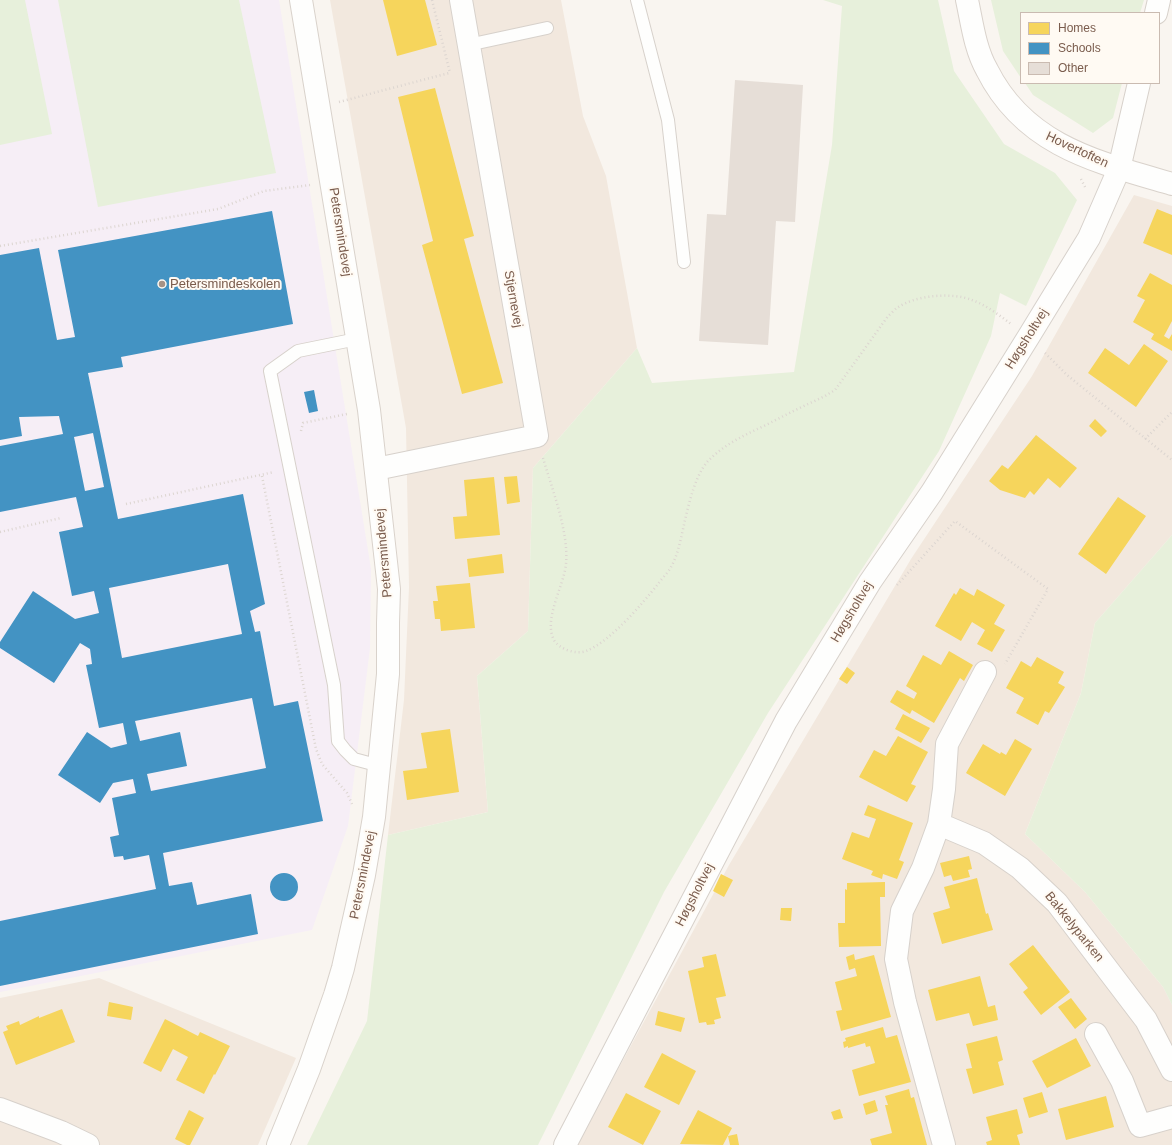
<!DOCTYPE html>
<html>
<head>
<meta charset="utf-8">
<style>
  body { margin:0 }
  #map { position:relative; width:1172px; height:1145px; overflow:hidden; background:#f9f5f0; font-family:Helvetica,sans-serif }
  canvas { display:block }
  .legend { position:absolute; left:1020px; top:12px; width:140px; height:72px; box-sizing:border-box; background:#fffaf3; border:1px solid #cabbb1; margin:0; padding:5px 7px; list-style:none; font-size:12px; color:#7a5c4d }
  .legend li { display:flex; align-items:center; gap:8px; height:20px }
  .legend b { width:20px; border:1px solid #cabbb1 }
</style>
</head>
<body>
<div id="map">
<canvas width="1172" height="1145"></canvas>
<ul class="legend">
<li><b style="height:11px;background:#f6d55c"></b>Homes</li>
<li><b style="height:11px;background:#4393c3"></b>Schools</li>
<li><b style="height:11px;background:#e6ded7"></b>Other</li>
</ul>
</div>
<script>
const context = document.querySelector('canvas').getContext('2d');
context.lineJoin = 'round';
function paint(path, color) { context.fillStyle = color; context.fill(path, 'evenodd'); }
function stroke(path, color, width, dash) { context.strokeStyle = color; context.lineWidth = width; context.lineCap = dash ? 'butt' : 'round'; context.setLineDash(dash || []); context.stroke(path); }
function drawText(font, color, halo, rows, align = 'center') {
  context.font = font + ' Helvetica,sans-serif'; context.lineWidth = 4; context.setLineDash([]); context.textBaseline = 'middle'; context.strokeStyle = halo; context.fillStyle = color; for (const [text, x, y, turn = 0] of rows) {
    context.save(); context.translate(x, y); context.rotate((+turn || 0) * Math.PI / 180); context.textAlign = isNaN(turn) ? turn : align; if (halo) context.strokeText(text, 0, 0); context.fillText(text, 0, 0); context.restore();
  }
}
paint(new Path2D(`
  M330,0h231l22,116 23,60 31,172 -104,120 -5,163 -51,45 11,136 -100,23 16,-135 5,-113 -3,-159z
  M1134,195l38,11v329l-77,88 -14,70 -56,141 60,58 78,95 9,18v140h-595l152,-280 182,-306 121,-183z
  M99,978l197,80 -38,87h-258v-147z`), '#f2e8de');
paint(new Path2D(`
  M0,0h279l92,569 -1,79 -22,178 -36,104 -312,62z`), '#f6eef6');
paint(new Path2D(`
  M0,0h25l27,134 -52,11z
  M58,0h181l37,173 -178,34z
  M823,0h115l16,71 50,73 51,29 22,27 -51,106 -26,-13 -9,43 -52,115 -171,262 -104,179 -126,253h-231l60,-124 21,-186 100,-23 -11,-136 51,-45 5,-163 104,-120 15,35 142,-11 38,-227 10,-139z
  M991,0h153l-4,13h-119v65l-18,-27z
  M1025,83h97l-9,35 -20,15 -60,-38z
  M1172,535v470l-9,-18 -78,-95 -60,-58 56,-141 14,-70z`), '#e7f0db');
paint(new Path2D(`
  M383,0h42l12,45 -40,11z
  M435,88l39,148 -10,3 39,144 -41,11 -40,-149 11,-4 -35,-144z
  M1157,209l15,6v40l-29,-12z
  M1150,273l22,12v36l-8,15 5,3 3,-5v17l-21,-12 3,-5 -21,-12 12,-22 -8,-4z
  M1144,344l24,17 -32,46 -48,-34 17,-25 24,17z
  M1095,419l12,12 -6,6 -12,-11z
  M1036,435l41,33 -17,20 -12,-10 -14,17 -4,-4 -5,7 -25,-8 -11,-9 13,-16 6,4z
  M517,476l3,26 -13,2 -3,-27z
  M494,477l6,58 -45,4 -2,-22 14,-1 -3,-36z
  M1118,497l28,19 -40,58 -28,-20z
  M502,554l2,19 -35,4 -2,-18z
  M470,583l5,45 -34,3 -1,-12h-5l-2,-18h5l-2,-15z
  M960,588l14,8 3,-7 28,16 -11,19 11,6 -13,22 -15,-8 8,-14 -13,-8 -11,19 -26,-15 19,-33 2,2z
  M949,651l24,14 -9,16 -4,-3 -26,45 -22,-13 -2,4 -20,-12 7,-12 17,9 3,-6 -11,-7 17,-31 18,10z
  M1037,657l27,15 -6,11 7,4 -16,26 -4,-2 -7,14 -22,-12 8,-15 -18,-10 15,-27 10,6z
  M847,667l8,6 -8,11 -8,-5z
  M903,714l27,14 -9,15 -26,-14z
  M450,729l9,63 -52,8 -4,-29 24,-3 -6,-35z
  M898,736l30,16 -17,32 5,2 -9,16 -48,-25 15,-27 12,6z
  M1015,739l17,10 -27,47 -39,-23 17,-29 17,10 1,-2 5,3z
  M868,805l45,18 -14,37 5,2 -7,17 -14,-5 -1,5 -11,-4 2,-4 -31,-12 10,-27 17,6 7,-19 -12,-4z
  M969,856l3,13 -4,1 2,7 -17,4 -2,-6 -7,2 -4,-14z
  M721,874l12,6 -9,17 -11,-6z
  M977,878l9,36 2,-1 5,17 -51,14 -9,-31 17,-5 -6,-21z
  M885,882v15h-5l1,49 -42,1 -1,-24h7v-34l2,1v-7z
  M781,908h11l-1,13 -11,-1z
  M1033,945l37,47 -29,23 -18,-23 5,-4 -19,-24z
  M716,954l10,42 -10,2 5,20 -7,2 1,4 -8,1 -1,-3 -7,1 -11,-52 16,-4 -2,-10z
  M854,954l1,6 19,-5 17,62 -50,14 -5,-20 6,-1 -7,-28 22,-6 -2,-8 -6,2 -3,-13z
  M980,976l8,31 7,-2 3,15 -25,6 -4,-13 -33,8 -8,-31z
  M1071,998l16,21 -12,10 -17,-22z
  M109,1002l24,5 -2,13 -24,-4z
  M62,1009l13,33 -59,23 -13,-33 5,-2 -2,-4 13,-5 1,4 19,-9v2z
  M658,1011l27,7 -4,14 -26,-7z
  M165,1019l33,17 2,-4 30,14 -15,29 -1,-1 -10,20 -28,-14 12,-23 -15,-8 -12,23 -18,-9z
  M883,1027l3,11 11,-3 14,47 -52,14 -7,-26 23,-7 -5,-17 -4,1 -1,-4 -17,5v-2l-4,2 -1,-6 3,-1 -1,-3z
  M997,1036l6,24 -5,2 6,23 -31,9 -7,-25 6,-1 -6,-24z
  M1076,1038l15,28 -44,22 -15,-27z
  M662,1053l34,18 -17,34 -35,-18z
  M909,1089l2,9 3,-1 13,48h-55l-2,-6 22,-6 -7,-28h3l-3,-9z
  M1042,1092l6,20 -19,6 -6,-20z
  M626,1093l35,18 -18,34 -35,-18z
  M1106,1096l8,31 -48,13 -8,-31z
  M875,1100l3,11 -12,4 -3,-11z
  M840,1109l3,9 -9,2 -3,-8z
  M1017,1109l6,24 -6,2 3,10h-33l-1,-3 6,-2 -6,-23z
  M189,1110l15,8 -14,27h-3l-12,-6z
  M698,1110l34,18 -9,17 -43,-1z
  M737,1134l2,11h-9l-2,-9z`), '#f6d55c');
paint(new Path2D(`
  M272,211l21,113 -172,33 2,10 -35,6 30,146 125,-25 22,110 -15,7 5,21 5,-1 14,75 24,-5 25,120 -160,32 6,33 23,-4 5,23 54,-11 7,40 -258,52v-65l156,-32 -7,-34 -25,5 -1,-4 -9,1 -4,-20 9,-2 -7,-37 24,-5 -3,-14 -20,4 -13,20 -42,-28 29,-43 24,16 16,-4 -4,-21 -24,5 -13,-63 6,-1 -2,-15 -10,-6 -26,40 -54,-35v-6l33,-51 42,28 24,-6 -5,-22 -22,5 -13,-64 24,-5 -7,-30 -76,15v-66l63,-12 -4,-18 -40,1 3,19 -22,4v-185l39,-7 18,92 18,-3 -17,-87zM93,433l11,54 -19,4 -11,-54zM228,564l14,70 -120,24 -13,-70zM252,698l14,70 -115,23 -4,-17 40,-8 -7,-34 -40,9 -5,-20z
  M314,390l4,21 -9,2 -5,-21z
  M270 887a14 14 0 1 1 28 0a14 14 0 1 1-28 0Z`), '#4393c3');
paint(new Path2D(`
  M735,80l68,5 -8,137 -19,-1 -8,124 -69,-4 8,-127 19,1z`), '#e6ded7');
const lane = new Path2D(`
  M637,0l31,120 16,142
  M468,45l79,-17
  M357,339l-59,12 -28,20 64,314 4,56 7,9 9,9 26,7`);
const street = new Path2D(`
  M1156,13l3,-13
  M376,469l161,-33 -76,-436
  M939,824l45,19 36,25 37,35 89,117 26,50
  M1096,1034l26,47 18,45 32,-9
  M0,1109l61,23 27,13
  M565,1145l221,-424 84,-139 62,-90 97,-156 60,-98 30,-69 20,-86
  M944,1145l-39,-143 -9,-43 6,-48 21,-43 16,-44 5,-35 3,-45 38,-72`);
const secondary = new Path2D(`
  M967,0c5,23 8,49 20,70 38,76 110,92 185,114
  M278,1145l31,-76 26,-74 8,-27 21,-93 10,-58 14,-143v-51l1,-34 -20,-179 -68,-410`);
stroke(lane, '#d7d1cb', 14);
stroke(street, '#d7d1cb', 24);
stroke(secondary, '#d9d2cb', 24);
stroke(new Path2D(`
  M432,0l18,73
  M339,102l110,-29
  M1081,179l5,10
  M0,246l218,-37 46,-18 46,-6
  M1045,353l22,22 105,85
  M301,431l2,-8 44,-9
  M1145,439l27,-27
  M543,458c9,31 26,74 23,106 -2,22 -23,55 -12,76 5,9 22,15 32,11 24,-9 56,-47 72,-67 4,-6 10,-11 13,-17 3,-5 5,-11 7,-17 7,-25 13,-72 31,-90 17,-17 38,-26 59,-36 19,-10 38,-19 57,-28l10,-6 53,-74c3,-2 6,-6 9,-8 18,-13 55,-16 75,-8 14,5 27,15 39,24
  M262,476l54,273 6,15 25,29 5,11
  M126,504l148,-32
  M0,532l61,-14
  M897,585l58,-64 93,68 -43,75`), '#dcd5d0', 2.5, [1, 3]);
stroke(lane, '#fefefd', 12);
stroke(street, '#fefefd', 22);
stroke(secondary, '#fefefd', 22);
for (const [x, y, r, color] of [
  [162,284,4,"#a69286"]
]) { const dot = new Path2D(); dot.arc(x, y, r, 0, 2 * Math.PI); context.fillStyle = color; context.fill(dot); stroke(dot, '#fffaf3', 1.5); }
drawText('13px', '#7a5c4d', '#fffaf3', [
  ["Hovertoften",1077,150,25],
  ["Petersmindevej",340,232,81],
  ["Stjernevej",513,299,80],
  ["Høgsholtvej",1027,339,-58],
  ["Petersmindevej",384,553,-95],
  ["Høgsholtvej",852,612,-59],
  ["Petersmindevej",363,875,-79],
  ["Høgsholtvej",695,895,-63],
  ["Bakkelyparken",1074,927,51]
]);
drawText('13px', '#7a5c4d', '#fffaf3', [
  ["Petersmindeskolen",170,284]
], 'left');
</script>
</body>
</html>
